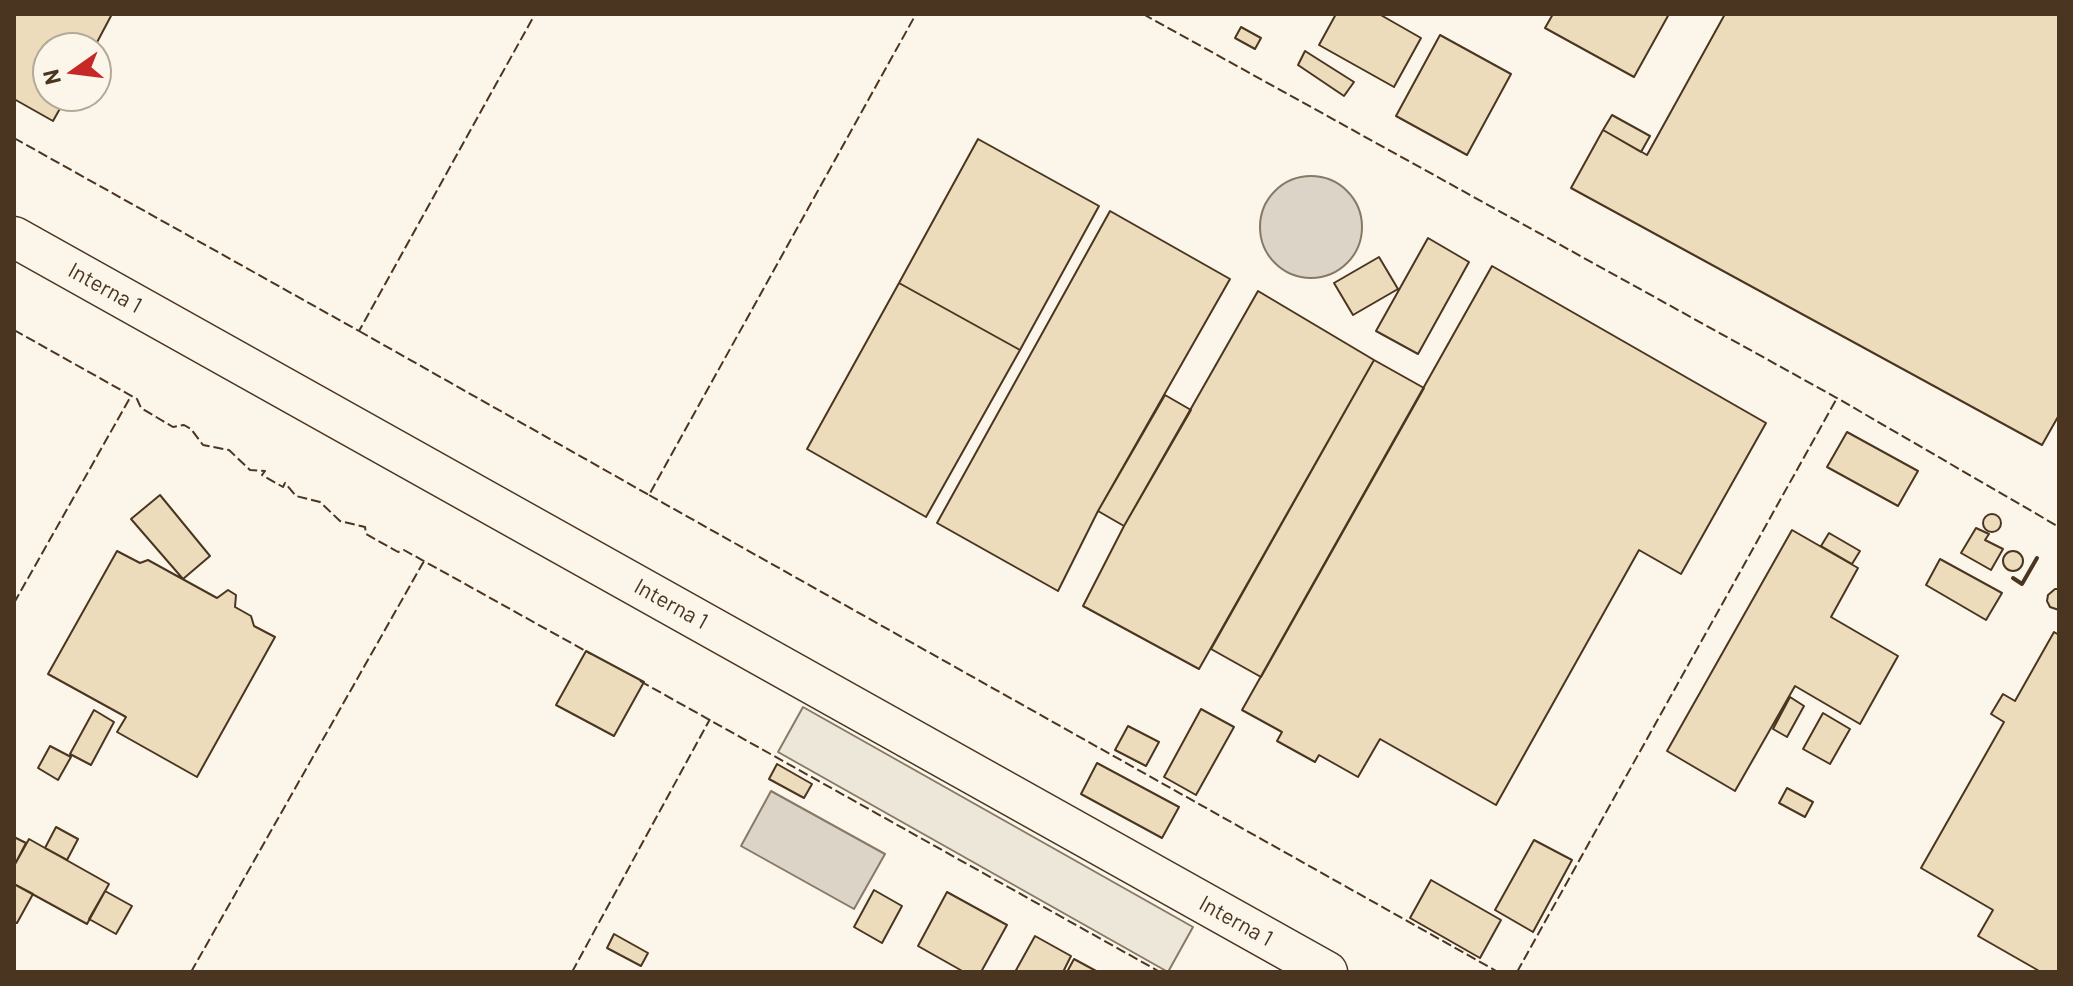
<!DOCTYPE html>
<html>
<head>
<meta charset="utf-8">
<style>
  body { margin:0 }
  #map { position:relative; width:2073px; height:986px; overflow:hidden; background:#fbf6e9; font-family:Barlow,sans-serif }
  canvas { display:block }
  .frame { position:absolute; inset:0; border:16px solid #4a3520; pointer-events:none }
  .north { position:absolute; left:32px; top:32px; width:80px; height:80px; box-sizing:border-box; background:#fbf6e9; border:2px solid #b4a999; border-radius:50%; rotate:256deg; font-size:22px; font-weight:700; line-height:32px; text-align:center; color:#4a3520 }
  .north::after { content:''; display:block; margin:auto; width:28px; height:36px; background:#c62828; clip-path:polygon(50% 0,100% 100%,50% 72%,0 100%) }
</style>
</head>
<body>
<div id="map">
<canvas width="2073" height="986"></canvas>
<div class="frame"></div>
<div class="north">N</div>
</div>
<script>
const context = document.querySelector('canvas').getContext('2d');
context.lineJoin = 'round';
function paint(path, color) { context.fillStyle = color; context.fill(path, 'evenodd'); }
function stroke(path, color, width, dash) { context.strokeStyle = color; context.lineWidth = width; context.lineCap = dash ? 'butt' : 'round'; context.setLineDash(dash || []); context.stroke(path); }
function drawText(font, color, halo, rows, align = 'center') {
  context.font = font + ' Barlow,sans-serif'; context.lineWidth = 6; context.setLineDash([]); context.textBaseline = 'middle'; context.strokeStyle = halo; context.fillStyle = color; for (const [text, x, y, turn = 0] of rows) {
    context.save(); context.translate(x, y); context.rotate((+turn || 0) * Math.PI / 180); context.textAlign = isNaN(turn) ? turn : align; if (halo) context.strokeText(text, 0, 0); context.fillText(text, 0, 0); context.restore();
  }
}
const parking = new Path2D(`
  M803,707l390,220 -25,45 -390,-220z`);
paint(parking, '#ede7d9');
stroke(parking, '#887966', 2);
const water = new Path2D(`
  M1260 227a51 51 0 1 1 102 0a51 51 0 1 1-102 0Z
  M771,791l114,63 -31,55 -113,-63z`);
paint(water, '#dcd4c6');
stroke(water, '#887966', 2);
const building = new Path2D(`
  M14,14h98l-18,34h-46v48h19l-14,25 -39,-22z
  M1336,14h43l42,24 -27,49 -75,-42z
  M1553,14h116l-35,63 -89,-49z
  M1725,14h334v401l-17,30 -471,-257 32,-58 44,25z
  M1241,27l20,11 -6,11 -20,-11z
  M1440,35l71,39 -44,81 -71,-39z
  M1305,51l49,31 -10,14 -46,-31z
  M1612,115l38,21 -9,16 -38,-22z
  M978,139l121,67 -79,144 -121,-67z
  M1110,211l120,68 -132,232 -40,80 -121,-68z
  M1428,238l41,24 -51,92 -42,-23z
  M1379,257l19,32 -45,26 -19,-32z
  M1492,266l274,157 -85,151 -42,-24 -143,255 -116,-66 -22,38 -39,-22 -4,7 -38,-21 5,-9 -40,-22z
  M899,283l121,67 -94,167 -119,-68z
  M1258,291l116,69 -175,309 -116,-63 41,-80z
  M1374,360l50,28 -163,289 -50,-28z
  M1165,395l26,15 -67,116 -26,-15z
  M1847,432l71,39 -20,35 -71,-39z
  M160,495l50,61 -27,23 -52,-60z
  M1983 523a9 9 0 1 1 18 0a9 9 0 1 1-18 0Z
  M1976,528l13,6 -4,6 18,9 -12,21 -30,-17z
  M1792,530l66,38 -27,49 67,39 -38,68 -65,-38 -60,105 -68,-40z
  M1829,533l31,18 -8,13 -31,-18z
  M2003 561a10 10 0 1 1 20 0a10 10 0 1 1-20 0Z
  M117,551l23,12 8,-3 69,38 11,-8 8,5 -1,12 16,9 3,10 21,11 -78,140 -80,-45 9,-15 -78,-43z
  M1940,559l62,34 -16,27 -60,-35z
  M2055,589h4v21l-9,-3 -3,-6 1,-6z
  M2054,632l5,3v337h-18l-63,-36 15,-26 -72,-42 83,-146 -13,-8 12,-20 12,7z
  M586,651l58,31 -30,54 -58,-31z
  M1790,697l14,9 -17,31 -14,-8z
  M1201,709l33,18 -38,68 -32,-18z
  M94,710l20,12 -23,43 -21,-11z
  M1823,713l27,16 -20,35 -27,-15z
  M1128,726l31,16 -13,24 -31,-16z
  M50,746l21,11 -13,23 -20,-12z
  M1097,763l82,44 -17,31 -81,-44z
  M777,764l35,20 -8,14 -35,-19z
  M1787,788l26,14 -8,15 -26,-14z
  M56,827l22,12 -11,21 -22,-12z
  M14,837l12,6 -12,23z
  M29,839l80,45 -22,40 -73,-40v-18z
  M1534,840l38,20 -39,72 -38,-22z
  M1431,880l70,40 -21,38 -70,-40z
  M14,884l19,10 -16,29 -3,-1z
  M874,890l28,16 -20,37 -28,-16z
  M105,891l27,15 -16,28 -27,-15z
  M947,892l60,33 -26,47h-17l-46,-26z
  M614,934l34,19 -7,13 -34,-18z
  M1035,936l36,20 -8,16h-48z
  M1074,959l24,13h-31z`);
paint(building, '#ecdcbc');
stroke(building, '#4a3520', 2);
const street = new Path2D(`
  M14,237l1313,735`);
stroke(street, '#4a3520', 43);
stroke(street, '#fbf6e9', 40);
stroke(new Path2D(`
  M1143,14l694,384 222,129
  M14,138l345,193 176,-317
  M14,330l123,69 4,9 32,19 11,-2 7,4 12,16 26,5 21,20 15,1 -3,4 21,12 2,-4 11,13 24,6 20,19 25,6 1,7 32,18 6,-2 187,104
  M359,331l290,164 267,-481
  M649,495l849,477
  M14,603l117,-207
  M640,681l520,291
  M191,972l233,-411
  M572,972l138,-253
  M1517,972l320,-574`), '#4a3520', 2, [10, 4]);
stroke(new Path2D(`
  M2013,578l9,6 15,-26`), '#4a3520', 4);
drawText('22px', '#4a3520', '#fbf6e9', [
  ["Interna 1",105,288,29],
  ["Interna 1",671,604,29],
  ["Interna 1",1236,921,29]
]);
</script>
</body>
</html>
